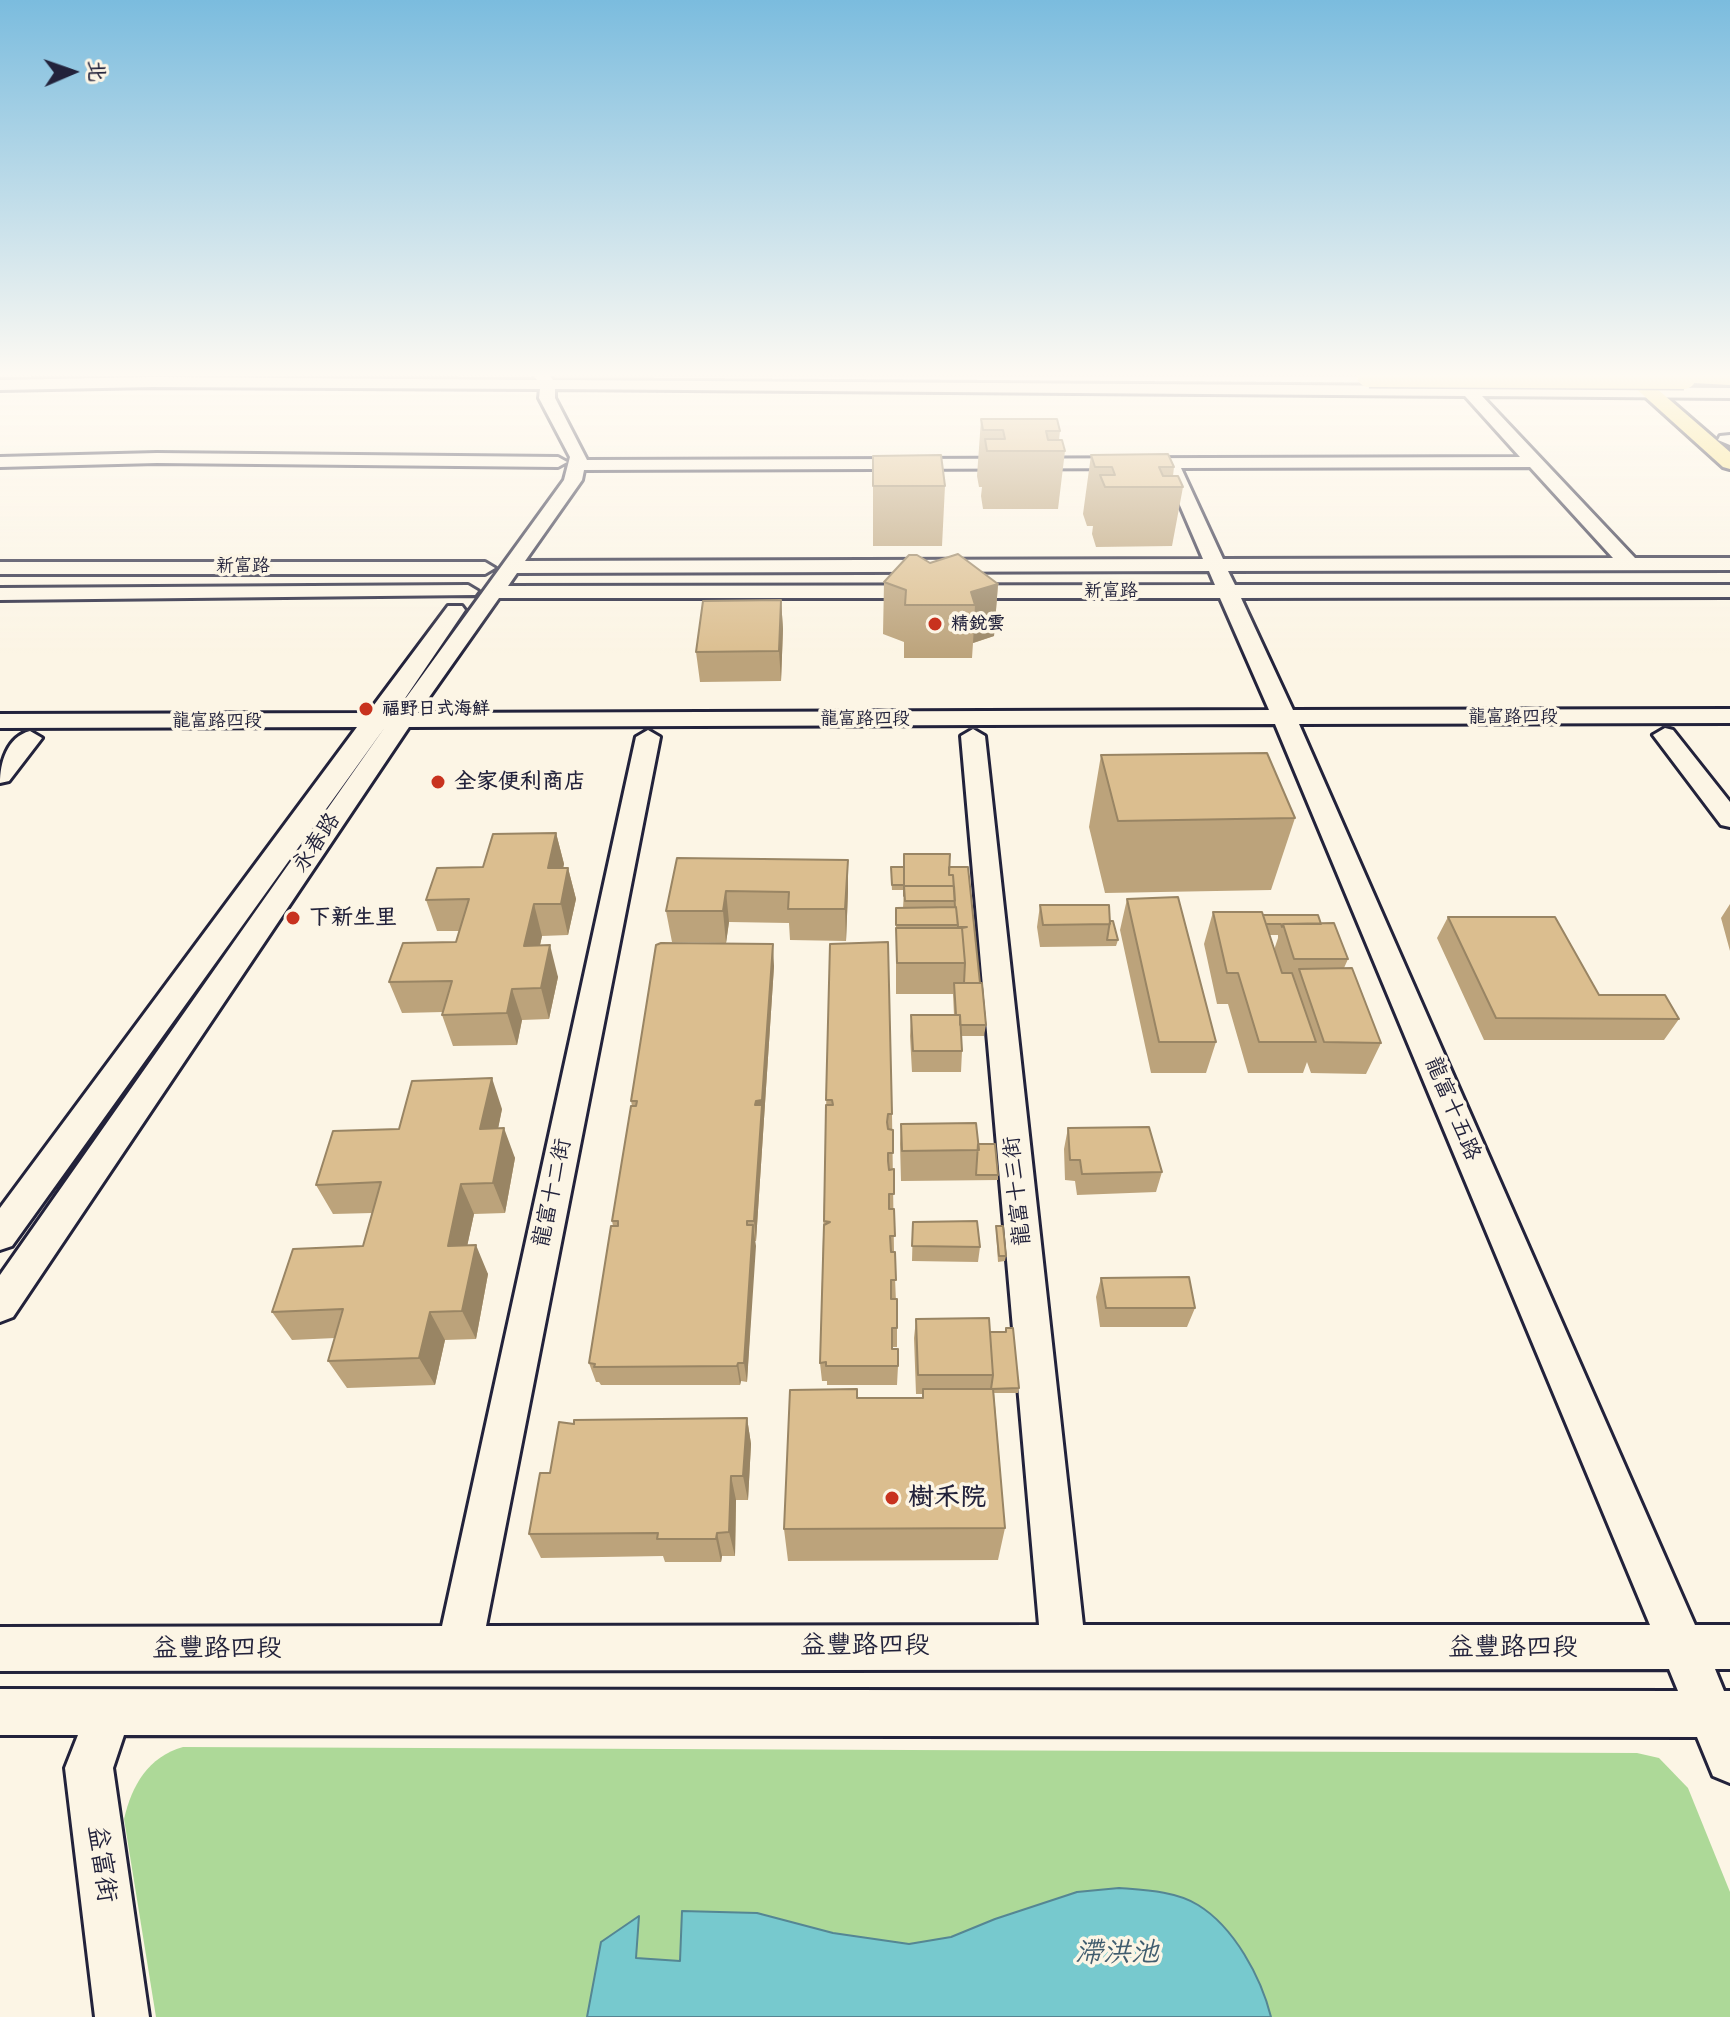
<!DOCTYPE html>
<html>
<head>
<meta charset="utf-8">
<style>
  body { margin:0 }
  #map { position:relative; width:1730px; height:2017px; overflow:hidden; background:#fcf5e5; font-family:"Balsamiq Sans","LXGW WenKai TC",sans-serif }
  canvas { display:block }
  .north { position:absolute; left:32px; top:32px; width:80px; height:80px; -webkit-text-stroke:6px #fcf5e5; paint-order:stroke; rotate:88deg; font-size:22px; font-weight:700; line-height:32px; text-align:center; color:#22223b }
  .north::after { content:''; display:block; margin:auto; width:28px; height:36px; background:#22223b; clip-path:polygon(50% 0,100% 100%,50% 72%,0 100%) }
</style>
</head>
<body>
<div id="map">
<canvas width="1730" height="2017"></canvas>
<div class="north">北</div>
</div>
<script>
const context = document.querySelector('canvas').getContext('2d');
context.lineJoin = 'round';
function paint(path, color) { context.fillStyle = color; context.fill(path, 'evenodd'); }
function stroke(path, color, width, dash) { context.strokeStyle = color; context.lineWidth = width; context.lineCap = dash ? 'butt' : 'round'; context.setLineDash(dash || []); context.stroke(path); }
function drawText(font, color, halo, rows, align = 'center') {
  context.font = font + ' "Balsamiq Sans","LXGW WenKai TC",sans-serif'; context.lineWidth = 7; context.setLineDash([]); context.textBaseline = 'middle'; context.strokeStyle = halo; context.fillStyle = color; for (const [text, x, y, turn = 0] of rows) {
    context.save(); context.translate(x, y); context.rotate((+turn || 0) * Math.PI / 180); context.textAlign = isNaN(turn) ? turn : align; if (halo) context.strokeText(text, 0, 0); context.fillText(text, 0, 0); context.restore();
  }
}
paint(new Path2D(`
  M183,1747l1454,6 22,5 29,30 42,104v125h-1574l-32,-198c8,-34 24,-62 59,-72z`), '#add998');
const water = new Path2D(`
  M1119,1888c25,2 57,3 79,17 36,22 63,72 73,112h-684l14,-75 38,-26 -3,42 44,3 2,-50 75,2 76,20 76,11 42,-7 44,-18 82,-27z`);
paint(water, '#77c9ce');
stroke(water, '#558693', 2);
const minor = new Path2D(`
  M533,375h16l4,5 1177,8v10l-248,-2 153,162h95v12l-502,1 7,14h495v12l-489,1 52,112 437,-1v14l-431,1 396,901h35v44h-15l9,22h6v92l-17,-7 -16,-39 -1573,-2 -11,33 36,249h-54l-30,-249 13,-33h-78v-46l1678,2 -9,-22 -1669,2v-44l442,-1 194,-889 12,-7 12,7 -174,889 553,-1 -78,-889 12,-7 12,7 98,889h567l-375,-901 -866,3 -396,590 -13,5v-47l385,-548 -373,519 -12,4v-42l357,-481 -357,1v-14l368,-1 80,-107h14l3,4 -70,103 169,-233 6,-23 -31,-59 1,-9 -387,-2 -153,3v-10l153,-3 384,3zM555,389l910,7 55,61 -933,3 -32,-62zM1530,467l83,91 -390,1 -42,-91zM1164,468l39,91 -678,2 57,-81 2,-10zM1209,571l6,14 -707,1 9,-13zM499,598h721l49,112 -851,3z
  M1730,435v10l-12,-5 2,-4z
  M157,453l401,4 9,5 -9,5 -401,-4 -157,4v-10z
  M0,562h485l10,6 -10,6h-485z
  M468,585l10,6 -3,4 -475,5v-12z
  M1665,728l8,2 57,72v25l-9,-2 -68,-90z
  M30,731l12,7 -33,43 -9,2c0,-20 7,-46 30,-52z`);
const major = new Path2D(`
  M1621,375h20l89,77v17l-7,-2z`);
const highway = new Path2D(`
  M1674,375h56v10l-54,-3z`);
stroke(minor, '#22223b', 6);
stroke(major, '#22223b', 6);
stroke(highway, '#22223b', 6);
paint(minor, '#fcf5e5');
paint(major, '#f7e281');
paint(highway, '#f7e281');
const highwayBridge = new Path2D(`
  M1369,375l315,2`);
stroke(highwayBridge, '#22223b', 27, []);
stroke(highwayBridge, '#f7e281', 24);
paint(new Path2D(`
  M981,419l79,12 -1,9 6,11 -7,58h-75l-2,-13 1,-9h-3l-2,-11z
  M1091,455l83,12 -1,9 10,11 -11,59 -76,1 -4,-13 1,-8h-6l-4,-12z
  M873,456l72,30 -3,60h-69z
  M930,563l68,21 -4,52 -21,7 -1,15h-68v-16l-21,-8 1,-52z
  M781,600l2,29 -2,52 -81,1 -4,-30z
  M1101,755l194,63 -24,72 -166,3 -16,-66z
  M556,833l8,31 -1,4h5l8,31 -8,36 -26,1 -2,9 18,32 -9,42 -27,1 -5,25 -64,1 -11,-31 1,-3 -41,1 -13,-31 67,-40 4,-11h-23l-11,-31 57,-33z
  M677,858l171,33 -2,50 -56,-1 -1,-17 -60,-1 -3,21 -54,-1 -6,-31z
  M949,867l31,116 6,42 -2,11h-23l1,15 -1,21h-49l-2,-36 1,-21h43l-1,-21h-57v-86h7l1,-18h-12l-1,-17z
  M1127,899l89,143 -10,31h-55l-31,-143z
  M1730,904v47l-9,-33z
  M1040,905l70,16 8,19 -2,6 -76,1 -3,-20z
  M1213,912l50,3 58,9 27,35 -4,9 37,75 -15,31 -55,-1 -4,-11 -4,11h-55l-20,-69h-11l-13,-60zM1269,935h9v3l-4,12z
  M1448,917l151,78 80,24 -15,21h-180l-47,-102z
  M830,944l62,170 2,138 3,76v19h-5l6,19 -1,19h-70v-4h-5l-2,-18z
  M774,966l-18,275h-1l-8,141 -6,-1 -1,4h-139l-2,-3h-3l-7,-19 24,-137 -1,-5 20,-115 -1,-5z
  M502,1109l-4,19 17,30 -10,55 -31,1 -7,32 21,28 -12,65 -31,1 -10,45 -88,3 -19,-27 7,-23 -43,2 -20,-28 91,-66 9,-33 -39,1 -17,-29 83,-56z
  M901,1124l77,20 20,31v5l-97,1 -1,-37z
  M1068,1128l94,44 -6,20 -79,3 -2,-14 -10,-1 -1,-31z
  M913,1222l67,25 -2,15 -66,-1z
  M996,1226l10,30 -1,5 -7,1 -2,-31z
  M1101,1278l94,30 -8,19h-87l-4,-30z
  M916,1319l74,13h15l1,-4 13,60 -1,5h-24l11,135 -7,32 -210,1 -4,-32 138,-131v-4h-6l-2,-56z
  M747,1418l4,26 -3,56h-12l-1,56h-13l-1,6h-56l-2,-6 -122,2 -12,-24 21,-61 24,-49z`), '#bca37b');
paint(new Path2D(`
  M998,584l-4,52 -21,7 2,-38 -4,-13z
  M781,600l2,29 -2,52 -2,-30z
  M556,833l8,31 -8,35 -8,-31z
  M848,860v31l-2,50 -1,-32z
  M568,868l8,31 -8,36 -7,-31z
  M726,891l3,31 -3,21 -3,-32z
  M534,904l8,32 -9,41 -9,-31z
  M773,944l1,22 -18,275 -2,-20 1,-116z
  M550,945l8,32 -9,42 -8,-31z
  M512,989l10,31 -5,25 -10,-32z
  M492,1078l10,31 -10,50 -12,-30z
  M504,1128l11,30 -10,55 -12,-30z
  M461,1184l13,30 -13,61 -13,-29z
  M753,1225l3,21 -9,136 -3,-19z
  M476,1245l12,29 -12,65 -14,-28z
  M430,1312l15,28 -10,45 -16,-27z
  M738,1363l3,18 -1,4 -3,-19z
  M747,1418l4,26 -3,56 -5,-24z
  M731,1476l5,24 -1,56 -6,-24z
  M717,1533l5,23 -1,6 -5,-23z`), '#998564');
const building = new Path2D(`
  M981,419h76l3,12h-14l2,9h14l3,11h-78l-2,-12h20l-2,-9h-20z
  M1168,454l6,13h-15l4,9h15l5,11h-78l-5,-12h15l-3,-8h-17l-4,-12z
  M941,455l4,31h-72v-30z
  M958,554l40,30 -27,8 4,13h-70l1,-15 -22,-8 25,-27h8l13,8z
  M781,600l-2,51 -83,1 7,-51z
  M1267,753l28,65 -177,3 -17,-66z
  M556,833l-8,35h20l-7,36h-27l-10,42 26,-1 -9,43 -29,1 -5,24 -65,2 10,-34 -63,1 14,-39 53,-1 13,-43 -43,1 11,-32 46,-1 10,-33z
  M904,854h46l-1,21h4l1,13v-2h-50v10z
  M677,858l171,2 -3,49h-57l1,-17 -63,-1 -3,20h-57z
  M891,867h13v18h-12z
  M949,867h19l12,116h-16l1,-20 -3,-35 5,-1h-9l-2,-20h-1l-2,-32h-4z
  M904,886h50l1,15h-50z
  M1178,897l38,145h-57l-32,-143z
  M1040,905h69l1,19 -67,1z
  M956,907l2,18h-62v-17z
  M1213,912h49l20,61h10l24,69h-57l-21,-69h-11z
  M1263,915h55l3,9h-38l-1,3 -1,-3h-15z
  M1448,917h107l44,78h66l14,24 -183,-1z
  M1110,921h3l5,19h-11z
  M1334,923l14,36h-54l-11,-35z
  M896,928h66l3,35h-68z
  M888,942l4,172h-4l-1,8 1,7 5,1v23h-5v8l1,9 5,-1v25h-5v15h5l1,27h-5l1,16h4l1,28h-5v19h6v29h-5v21h6v17h-72v-4l-6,1 4,-138 6,-3 -6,-1 2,-116h7l-1,-5h-6l4,-156z
  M661,943l112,1 -11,156 -6,1 -1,4h7l-8,116h-7v4h6l-9,138h-6l-1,3 -143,1 1,-3 -6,-1 22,-137h7v-5h-6l19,-115h5l1,-5h-6l25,-156z
  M1352,968l29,75 -57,-1 -25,-73z
  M954,983h28l4,42h-26v-10h-4z
  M911,1015h49l2,36h-49z
  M492,1078l-12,51 24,-1 -11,55 -32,1 -13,62 28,-1 -14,66 -32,1 -11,46 -91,3 15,-52 -71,3 21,-63 70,-3 18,-64 -65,3 17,-54 66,-2 13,-48z
  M976,1123l3,27 -77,1 -1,-27z
  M1149,1127l13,45 -80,2 -2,-14h-10l-2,-32z
  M978,1144h17l3,31h-22z
  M977,1221l3,26 -68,-1 1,-24z
  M996,1226h7l3,30h-7z
  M1189,1277l6,31h-89l-5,-30z
  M989,1318l4,57h-75l-2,-56z
  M1006,1328h7l6,60 -28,1 2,-14 -3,-43h16z
  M857,1389v9h66v-9h70l12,139 -221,1 6,-139z
  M747,1418l-4,58h-12l-2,56 -12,1 -1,6h-59l1,-6 -129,1 11,-61h10l9,-51 15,2v-4z`);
paint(building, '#dbbe8f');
stroke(building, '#998564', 2);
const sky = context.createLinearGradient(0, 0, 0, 658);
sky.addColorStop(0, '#7bbcde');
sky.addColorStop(0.57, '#fefaf3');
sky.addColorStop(1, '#fefaf300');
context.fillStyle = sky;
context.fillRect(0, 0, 1730, 658);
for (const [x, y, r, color] of [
  [935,624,8,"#c8321e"],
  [366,709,8,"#c8321e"],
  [438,782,8,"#c8321e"],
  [293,918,8,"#c8321e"],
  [892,1498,8,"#c8321e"]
]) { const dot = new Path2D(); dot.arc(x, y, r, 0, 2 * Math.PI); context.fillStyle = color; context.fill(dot); stroke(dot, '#fcf5e5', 3); }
drawText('18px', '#22223b', '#fcf5e5', [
  ["新富路",243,566],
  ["新富路",1111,591],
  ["龍富路四段",1513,717],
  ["龍富路四段",865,719],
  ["龍富路四段",217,721]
]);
drawText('bold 18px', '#22223b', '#fcf5e5', [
  ["精銳雲",951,624],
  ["福野日式海鮮",382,709]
], 'left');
drawText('bold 22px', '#22223b', '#fcf5e5', [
  ["全家便利商店",454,782],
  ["下新生里",309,918]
], 'left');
drawText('22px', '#22223b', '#fcf5e5', [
  ["永春路",317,843,-56],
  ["龍富十五路",1452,1109,67],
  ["龍富十三街",1018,1191,-96],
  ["龍富十二街",553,1193,-78]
]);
drawText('bold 26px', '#22223b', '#fcf5e5', [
  ["樹禾院",908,1498]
], 'left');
drawText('26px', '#22223b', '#fcf5e5', [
  ["益豐路四段",865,1646],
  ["益豐路四段",1513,1648],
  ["益豐路四段",217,1649],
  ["益富街",101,1864,82]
]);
drawText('italic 28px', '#405c6e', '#fcf5e5', [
  ["滯洪池",1117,1954]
]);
</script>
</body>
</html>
